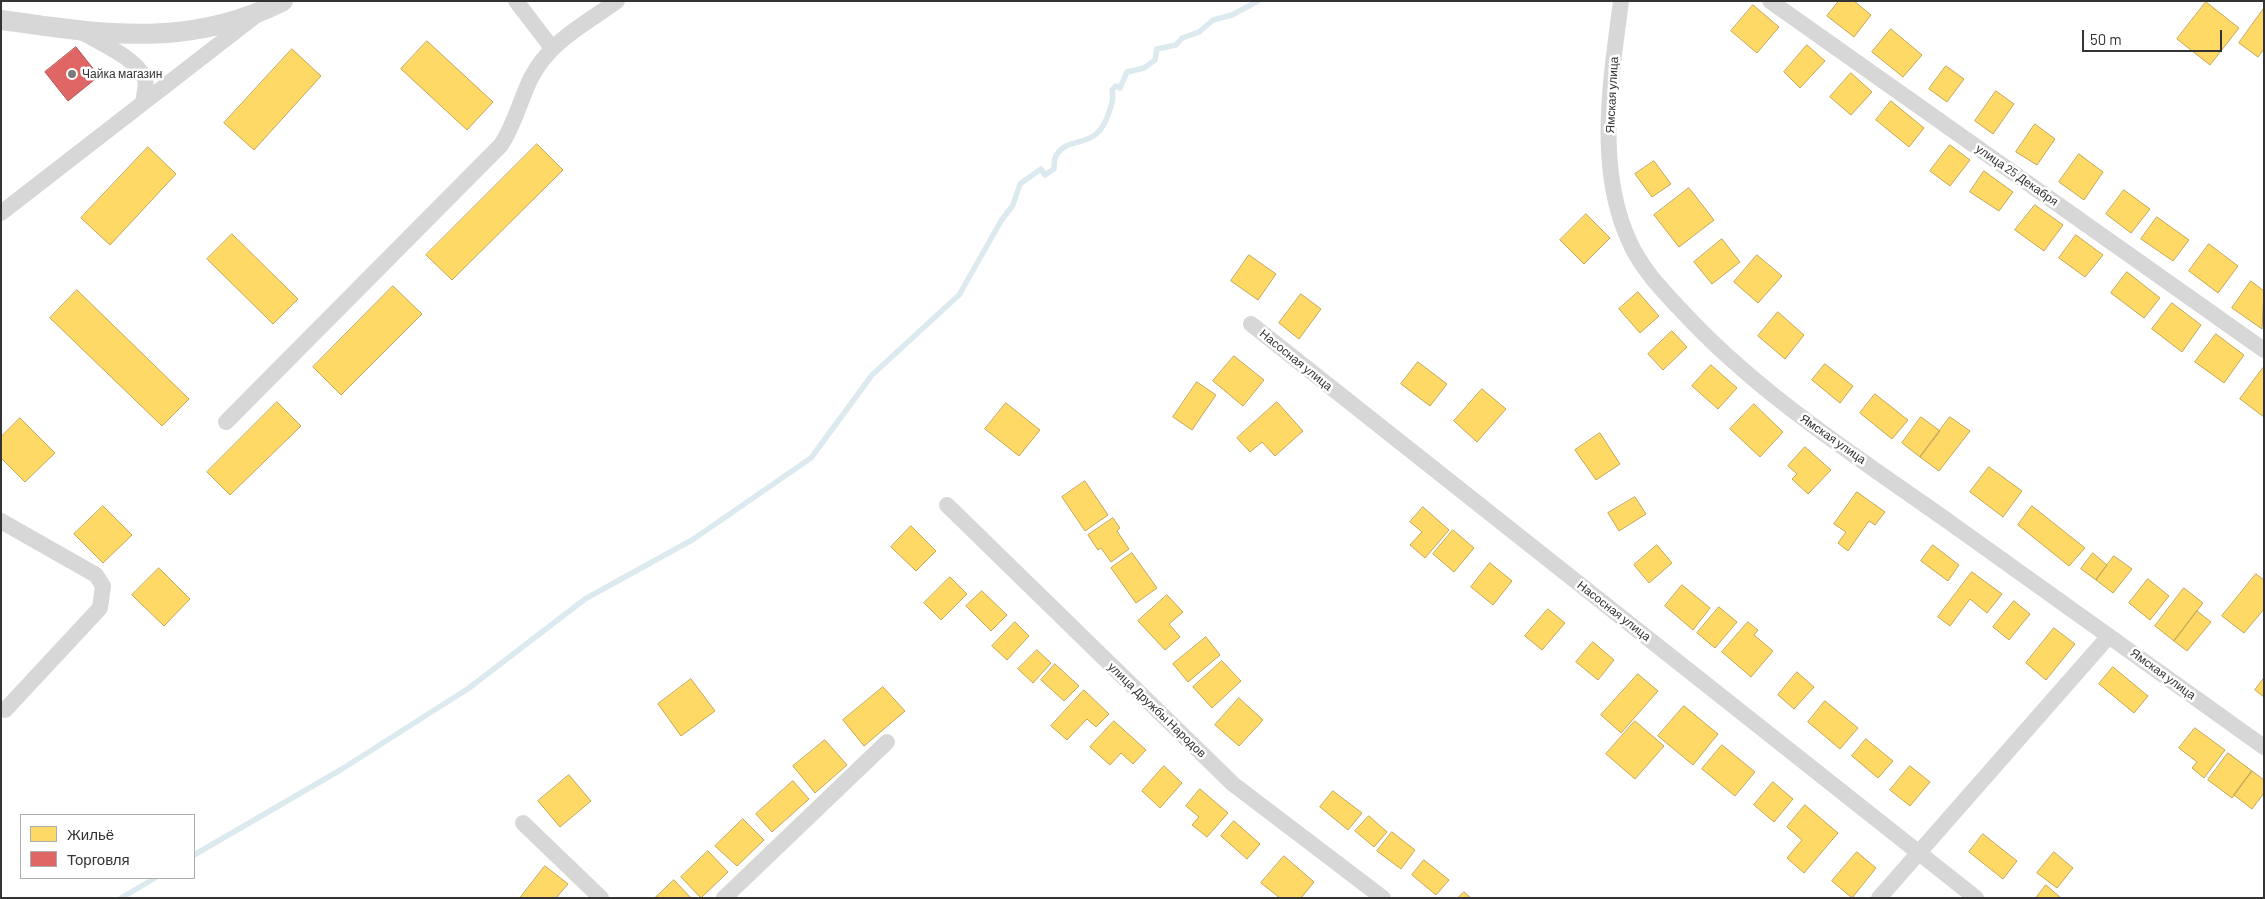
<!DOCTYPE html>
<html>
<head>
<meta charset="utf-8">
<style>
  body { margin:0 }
  #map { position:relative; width:2265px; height:899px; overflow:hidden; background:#fff; font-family:Barlow,sans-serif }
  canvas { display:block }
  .frame { position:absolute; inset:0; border:2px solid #333; pointer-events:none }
  .legend { position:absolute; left:20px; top:814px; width:175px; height:65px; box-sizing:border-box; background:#fff; border:1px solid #adadad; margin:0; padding:6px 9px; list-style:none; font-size:15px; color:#333 }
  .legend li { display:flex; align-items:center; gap:10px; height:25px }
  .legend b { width:25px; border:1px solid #adadad }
  .scale { position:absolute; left:2082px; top:30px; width:140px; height:22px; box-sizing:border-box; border:2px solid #333; border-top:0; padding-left:6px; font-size:15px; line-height:18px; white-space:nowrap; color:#333; -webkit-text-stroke:4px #fff; paint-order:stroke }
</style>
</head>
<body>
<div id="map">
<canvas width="2265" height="899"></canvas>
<div class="frame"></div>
<ul class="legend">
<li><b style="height:14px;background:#ffd966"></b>Жильё</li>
<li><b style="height:14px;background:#e06666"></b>Торговля</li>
</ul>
<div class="scale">50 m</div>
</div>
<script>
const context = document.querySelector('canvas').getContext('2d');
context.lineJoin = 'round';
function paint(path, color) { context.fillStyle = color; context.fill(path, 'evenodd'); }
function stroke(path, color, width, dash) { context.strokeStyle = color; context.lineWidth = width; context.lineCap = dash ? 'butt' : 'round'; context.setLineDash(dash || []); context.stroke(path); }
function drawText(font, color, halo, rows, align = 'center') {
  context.font = font + ' Barlow,sans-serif'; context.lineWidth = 5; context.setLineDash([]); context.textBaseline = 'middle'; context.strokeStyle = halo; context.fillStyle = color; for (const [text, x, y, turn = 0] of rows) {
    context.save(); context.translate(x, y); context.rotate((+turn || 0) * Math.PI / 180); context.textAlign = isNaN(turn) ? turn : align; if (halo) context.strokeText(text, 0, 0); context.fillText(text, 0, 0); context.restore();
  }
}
const homes = new Path2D(`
  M1839,1h15l17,14 -17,22 -27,-21z
  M2206,2l33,26 -29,37 -33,-26z
  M1753,5l26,22 -22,26 -26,-22z
  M2264,8v41l-6,8 -19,-14z
  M1891,29l31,26 -19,22 -31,-25z
  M427,41l66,61 -26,28 -66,-61z
  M1807,45l18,16 -25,27 -16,-16z
  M292,49l29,27 -67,74 -30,-27z
  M1946,66l18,13 -17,23 -18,-13z
  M1851,73l21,19 -21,23 -21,-18z
  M1996,91l18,13 -21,30 -18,-13z
  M1891,101l33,27 -15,19 -33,-27z
  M2035,124l20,15 -18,26 -21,-13z
  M537,144l26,26 -111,110 -26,-25z
  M1950,145l20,15 -20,26 -20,-15z
  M148,147l28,27 -66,71 -29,-27z
  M2079,154l24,18 -19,28 -25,-18z
  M1654,161l17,23 -19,13 -17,-23z
  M1984,171l29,21 -14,19 -29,-19z
  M1689,188l25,32 -35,27 -25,-32z
  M2124,190l26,19 -19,24 -25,-19z
  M2035,205l28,20 -19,26 -29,-21z
  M1586,214l24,24 -26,26 -24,-24z
  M2157,217l32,23 -16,21 -32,-22z
  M232,234l66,65 -25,25 -66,-65z
  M2076,235l27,20 -18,22 -26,-19z
  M1722,239l18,23 -28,22 -18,-22z
  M2209,244l29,22 -20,27 -29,-22z
  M1249,255l27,19 -18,26 -27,-19z
  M1757,255l25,21 -24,27 -24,-21z
  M2127,272l33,26 -16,20 -33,-25z
  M2251,281l13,10 -2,38 -30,-21z
  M393,286l29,28 -81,81 -28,-28z
  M77,290l112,109 -27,27 -112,-108z
  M1638,292l21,24 -19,17 -21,-24z
  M1301,294l20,15 -22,30 -20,-16z
  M2172,303l29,22 -19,27 -30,-23z
  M1778,312l26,23 -19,24 -27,-23z
  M1672,331l15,16 -24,23 -15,-16z
  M2216,334l28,21 -20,28 -29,-21z
  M1234,356l30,24 -21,26 -30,-25z
  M1418,362l29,22 -17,22 -29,-22z
  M1825,364l28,22 -13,17 -28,-23z
  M1711,365l26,23 -19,21 -26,-23z
  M2263,368l1,1v48l-24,-18z
  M1197,382l19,13 -24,35 -19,-13z
  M1482,389l24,20 -29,33 -23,-21z
  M1875,394l33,26 -16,19 -32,-26z
  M277,402l24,24 -71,69 -23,-23z
  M1277,402l26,29 -28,25 -13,-14 -12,10 -13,-14z
  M1006,403l34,27 -21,26 -34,-27z
  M1754,404l29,28 -23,25 -30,-28z
  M1921,417l19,14 -20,26 -18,-14z
  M1950,417l20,14 -31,40 -19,-14z
  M20,418l35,35 -30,29 -24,-24v-21z
  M1600,433l20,31 -24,16 -21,-30z
  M1805,447l26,23 -23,24 -16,-15 5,-5 -9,-8z
  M1989,467l33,24 -19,26 -33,-25z
  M1085,481l23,34 -23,16 -23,-34z
  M1857,492l28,20 -10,13 -6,-4 -21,30 -10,-8 8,-11 -12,-8z
  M1635,497l11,17 -27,17 -11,-18z
  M103,506l29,29 -29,28 -29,-29z
  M2032,506l53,42 -16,18 -51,-41z
  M1423,507l26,23 -24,28 -15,-13 12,-13 -12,-10z
  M1113,518l7,10 -3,3 12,18 -18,13 -10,-14 -3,2 -10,-15z
  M911,526l25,25 -20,20 -25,-24z
  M1453,530l21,18 -20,24 -21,-18z
  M1657,545l15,18 -23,20 -15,-18z
  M1933,545l26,20 -11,16 -27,-20z
  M1132,553l25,35 -21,15 -25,-35z
  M2093,553l14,12 -11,15 -15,-11z
  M2114,556l18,13 -19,24 -17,-13z
  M1490,563l22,18 -19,24 -22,-18z
  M159,568l31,31 -26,27 -32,-31z
  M1972,572l30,22 -15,19 -17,-14 -20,27 -12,-9z
  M2256,574l8,6v29l-20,24 -22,-17z
  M950,577l17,17 -26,26 -17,-17z
  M2148,579l21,17 -19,24 -21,-17z
  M1682,585l28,23 -17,22 -28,-24z
  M2184,588l19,15 -29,38 -19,-15z
  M982,591l25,24 -16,16 -25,-25z
  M1167,595l16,17 -14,12 11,13 -15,13 -27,-29z
  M2014,601l16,13 -21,26 -16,-13z
  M1719,607l18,15 -22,26 -18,-15z
  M1548,609l17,14 -23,27 -17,-14z
  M2197,611l14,11 -24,29 -13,-10z
  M1015,622l14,14 -22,24 -15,-14z
  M1748,622l10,8 -4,5 19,16 -22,26 -29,-25z
  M2054,628l21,16 -29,36 -20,-17z
  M1206,637l14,18 -32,27 -15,-18z
  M1593,642l21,18 -16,20 -22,-18z
  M1037,650l14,13 -18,20 -15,-14z
  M1222,661l19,20 -29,27 -19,-21z
  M1055,664l24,22 -15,15 -23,-21z
  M2113,667l35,29 -14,17 -35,-29z
  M1797,672l17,15 -20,22 -16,-14z
  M1638,674l20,17 -37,42 -20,-18z
  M2264,678v19l-9,-7z
  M691,679l24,32 -34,25 -23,-32z
  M883,687l22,24 -41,35 -21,-26z
  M1084,690l25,24 -13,13 -9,-8 -20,21 -16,-14z
  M1239,698l24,22 -24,26 -24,-21z
  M1825,701l33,27 -18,21 -32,-27z
  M1684,706l34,28 -25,31 -35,-29z
  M1114,721l32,29 -13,14 -12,-11 -11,12 -20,-18z
  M1635,721l29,25 -29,33 -29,-25z
  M2195,728l30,22 -21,28 -12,-10 5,-6 -18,-14z
  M1866,739l27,22 -15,17 -26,-22z
  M825,740l22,25 -32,28 -22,-27z
  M1722,745l33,27 -20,24 -33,-27z
  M2228,753l24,18 -20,27 -24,-18z
  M1164,766l18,17 -22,25 -18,-17z
  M1910,766l20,16 -20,24 -20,-16z
  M2252,771l12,9v13l-12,16 -18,-14z
  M569,775l22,26 -31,26 -22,-26z
  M793,781l16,18 -37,33 -16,-18z
  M1773,782l20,17 -19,23 -20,-17z
  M1200,789l28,24 -21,24 -15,-12 7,-8 -13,-11z
  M1333,791l29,22 -14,17 -28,-23z
  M1805,805l33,28 -34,40 -17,-15 15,-18 -15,-13z
  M1369,816l18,16 -13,15 -19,-16z
  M743,819l21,21 -27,26 -22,-20z
  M1234,821l26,23 -13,15 -26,-23z
  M1392,832l23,18 -14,19 -24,-18z
  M1983,834l34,27 -14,18 -34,-27z
  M708,851l20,21 -27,26 -20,-21z
  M1857,852l19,16 -24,30 -20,-17z
  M2054,852l19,16 -16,20 -20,-15z
  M1284,856l30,26 -13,16h-21l-19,-15z
  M1424,860l25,20 -13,15 -24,-20z
  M545,866l23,18 -12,14h-36z
  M674,880l17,18h-36z
  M2046,885l15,13h-25z
  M1464,892l7,6h-13z`);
paint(homes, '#ffd966');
stroke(homes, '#c2a757', 1);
const shops = new Path2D(`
  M76,47l23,29 -31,25 -23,-29z`);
paint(shops, '#e06666');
stroke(shops, '#ac5757', 1);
stroke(new Path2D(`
  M194,855l148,-86 127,-81 116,-89 107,-59 119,-82 61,-83 87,-80 42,-74 12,-16 7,-21 21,-15 4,6 9,-6c0,-5 0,-11 3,-15 14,-20 40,-2 52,-42 3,-10 5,-10 3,-22l4,-4 4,2 7,-16 17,-4 11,-8 2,-11 19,-4 6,-7 17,-6 14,-12 19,-5 26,-14
  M121,898l34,-20`), '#dceaf0', 5.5);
stroke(new Path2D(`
  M516,1l36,47
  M1621,1c-10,79 -26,167 9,242 12,26 32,47 51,67 78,85 178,148 271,214 104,74 208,148 312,223
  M1770,1l494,349
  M80,31c18,11 57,27 65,48 2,7 -1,16 -2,23
  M1,213l253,-196
  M1251,324l725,574
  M226,422l275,-277c14,-21 19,-45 30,-67 19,-37 54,-54 86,-77
  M947,505l286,279 150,114
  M1,521l95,54 7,11 -3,22 -95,102
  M523,823l78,75
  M724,898l163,-156
  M1879,898l230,-262`), '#d7d7d7', 16);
stroke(new Path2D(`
  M1,20c99,14 189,29 282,-19`), '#d7d7d7', 20);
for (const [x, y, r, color] of [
  [72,74,5,"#7a7a7a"]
]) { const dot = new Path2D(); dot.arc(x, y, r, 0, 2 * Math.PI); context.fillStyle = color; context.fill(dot); stroke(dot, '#fff', 2); }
drawText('12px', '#333', '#fff', [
  ["Чайка магазин",82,74]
], 'left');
drawText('12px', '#333', '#fff', [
  ["Ямская улица",1612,95,-87],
  ["улица 25 Декабря",2017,175,35],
  ["Насосная улица",1296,360,39],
  ["Ямская улица",1833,439,35],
  ["Насосная улица",1614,611,38],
  ["Ямская улица",2163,674,36],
  ["улица Дружбы Народов",1157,710,44]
]);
</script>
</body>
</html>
